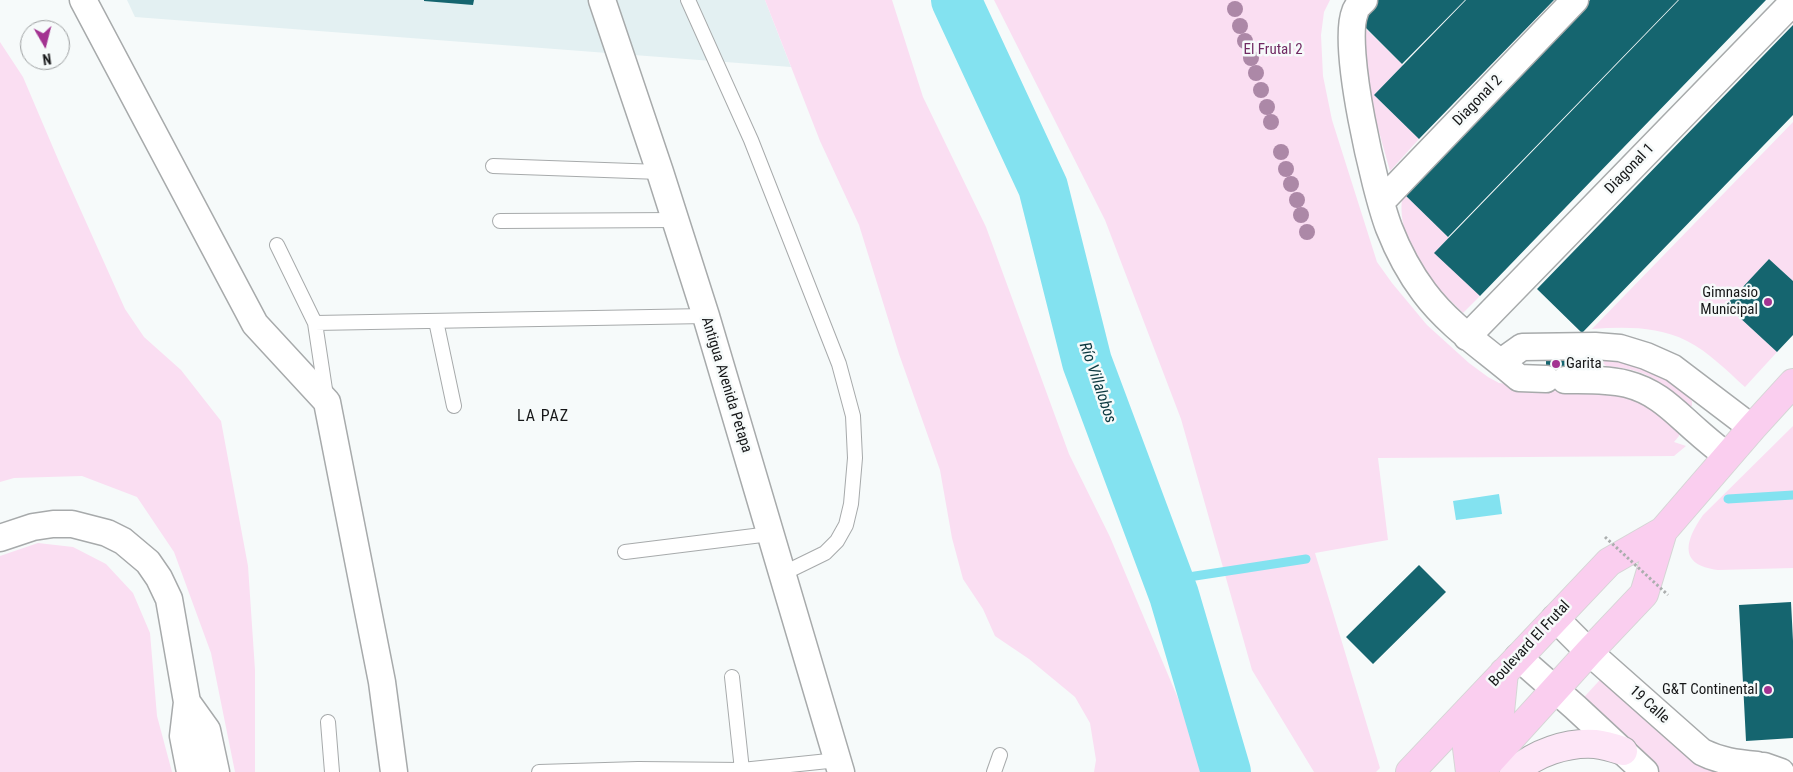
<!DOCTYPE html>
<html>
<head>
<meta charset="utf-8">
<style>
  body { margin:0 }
  #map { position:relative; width:1793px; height:772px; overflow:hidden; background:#f6fafa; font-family:"Roboto Condensed",sans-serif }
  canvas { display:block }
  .north { position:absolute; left:20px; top:20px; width:50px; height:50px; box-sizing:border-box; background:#f6fafa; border:1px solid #9c9fa0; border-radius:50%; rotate:172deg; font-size:14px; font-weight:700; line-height:20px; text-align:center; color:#161718 }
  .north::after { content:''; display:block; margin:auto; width:18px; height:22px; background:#a33391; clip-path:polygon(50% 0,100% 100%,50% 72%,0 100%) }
</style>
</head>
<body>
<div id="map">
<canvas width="1793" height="772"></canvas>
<div class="north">N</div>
</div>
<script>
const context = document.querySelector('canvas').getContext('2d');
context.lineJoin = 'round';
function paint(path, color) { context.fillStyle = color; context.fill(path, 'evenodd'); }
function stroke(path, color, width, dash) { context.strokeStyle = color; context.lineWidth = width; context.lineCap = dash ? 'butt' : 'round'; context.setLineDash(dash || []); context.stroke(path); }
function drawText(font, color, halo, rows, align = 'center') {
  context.font = font + ' "Roboto Condensed",sans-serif'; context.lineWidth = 5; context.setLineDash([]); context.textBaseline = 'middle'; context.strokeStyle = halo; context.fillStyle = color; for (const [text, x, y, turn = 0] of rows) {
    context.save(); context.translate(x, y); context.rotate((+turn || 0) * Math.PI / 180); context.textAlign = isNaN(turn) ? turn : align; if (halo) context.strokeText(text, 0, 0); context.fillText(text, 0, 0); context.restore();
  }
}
paint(new Path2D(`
  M127,0h638l26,67 -656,-50z`), '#e3f0f2');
paint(new Path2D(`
  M765,0h127l31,97 63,130 83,227 41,83 75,178 16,57h-107l2,-12 -6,-37 -15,-26 -46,-38 -34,-23 -12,-27 -20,-30 -11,-41 -12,-68 -41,-116 -40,-129 -39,-84z
  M994,0h336l-6,12 -3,23 2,41 9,44 45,142 15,21 35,42 42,38 19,14 11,6 26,3 60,1 61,12 34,32 -1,5 -5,6 12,4 -12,10 -296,2 10,82 -73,13 65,215 -4,4h-62l-62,-102 -71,-251 -76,-199z
  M1358,21l45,44 -29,30 45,44 -29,32 -30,-107z
  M0,42l23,35 37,87 65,145 19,28 37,33 40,51 27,145 7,104v102h-20l-24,-119 -37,-101 -37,-55 -55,-21 -68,2 -14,4z
  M1793,122v159l-24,-22 -43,46 51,47 -32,35c-18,-16 -36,-35 -58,-46 -30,-15 -62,-14 -95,-12z
  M1403,193l46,45 -14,15 45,43 -17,17c-12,-13 -28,-25 -38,-40 -15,-22 -28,-52 -22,-80z
  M1606,359c36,2 62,16 86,42v5h-3l-4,-2c-27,-26 -42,-35 -79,-38l-3,-3z
  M1793,426v142l-75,2c-40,-5 -33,-29 -15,-55z
  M38,543l35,4 33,17 27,29 17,40 7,83 15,56h-172v-216z
  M1609,670l125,102h-89l-70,-65z`), '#fadef2');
paint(new Path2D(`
  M1499,494l3,20 -46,6 -3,-19z`), '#83e2f0');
stroke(new Path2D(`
  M1728,499l65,-4
  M1169,580l137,-21`), '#83e2f0', 9);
stroke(new Path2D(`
  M956,0l87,187 44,175 87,233 52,177`), '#83e2f0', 50);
paint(new Path2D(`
  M424,0h50l-1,5 -49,-4z
  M1378,0h87l-63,64 -44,-44z
  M1466,0h88l-135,139 -45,-44z
  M1590,0h88l-230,237 -45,-44z
  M1679,0h87l-286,296 -46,-43z
  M1793,25v90l-211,218 -45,-44z
  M1769,259l24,22v54l-16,17 -51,-47z
  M1546,348h19v37l-19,-6z
  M1419,565l27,27 -73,72 -27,-27z
  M1791,602l2,39v97l-47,3 -7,-136z`), '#15656f');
const lane = new Path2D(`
  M688,0l63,140 88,224 14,52 2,42 -4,46 -5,21 -9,16 -12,12 -43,21
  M493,166l167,6
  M500,221l175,-1
  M277,245l38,78
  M436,321l18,85
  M326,396l-11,-73 391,-7
  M625,552l145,-18
  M732,677l10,93
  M328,722l4,50
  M539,772l99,-3 104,1 96,-10
  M994,772l6,-17`);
const street = new Path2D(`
  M83,0l172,324 72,78 55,280 12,90
  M602,0l58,172 46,144 135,456
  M1364,0c-3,3 -8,7 -9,12 -14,34 20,179 34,216 9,23 20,44 35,64 26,35 63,58 95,86l27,1
  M1381,202l194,-202
  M1467,337l326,-335
  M1501,362l21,-15 73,-1 25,2 26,8 27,12 79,60
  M1565,380c21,0 42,-1 62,4 31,8 47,27 70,47 10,9 20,17 30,25
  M0,538l33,-11 20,-3h19l35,9 16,8 25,21 11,16 10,21 18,103 -4,34 7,36
  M1555,618l34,34 113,100c18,9 35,11 55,13
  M1518,657l57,50 70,65
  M187,702l20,28 9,42
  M1741,769l23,-3 17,6`);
const secondary = new Path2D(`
  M1514,772c21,-19 53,-30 81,-28 10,1 19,4 28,7`);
const primary = new Path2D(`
  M1410,772l199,-210 54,-31 89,-103 41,-45
  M1470,772l-3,-24 33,-36 4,-40
  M1480,772l109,-120 55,-58 19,-63`);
stroke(lane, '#a7aaab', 16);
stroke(street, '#a7aaab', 29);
stroke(secondary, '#a7aaab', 30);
stroke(primary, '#d5d5d5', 30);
stroke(lane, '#fff', 14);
stroke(street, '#fff', 26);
stroke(secondary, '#fde6f7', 28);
stroke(primary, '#faceef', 28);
stroke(new Path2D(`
  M1605,537l63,58`), '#abaeae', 3, [2.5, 2.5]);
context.fillStyle = '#ac88a7';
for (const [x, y] of [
  [1235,9],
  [1240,26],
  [1245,41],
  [1251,58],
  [1256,73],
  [1261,90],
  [1267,107],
  [1271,122],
  [1281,152],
  [1286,169],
  [1291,184],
  [1297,200],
  [1301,215],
  [1307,232]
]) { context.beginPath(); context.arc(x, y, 8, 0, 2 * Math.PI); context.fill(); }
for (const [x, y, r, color] of [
  [1768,302,5,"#a33391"],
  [1556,364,5,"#a33391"],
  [1768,690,5,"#a33391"]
]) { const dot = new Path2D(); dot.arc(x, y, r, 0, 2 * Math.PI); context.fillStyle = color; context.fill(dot); stroke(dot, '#f6fafa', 2); }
drawText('15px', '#702a63', '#f6fafa', [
  ["El Frutal 2",1273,50]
]);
drawText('15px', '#161718', '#f6fafa', [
  ["Diagonal 2",1478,101,-46],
  ["Diagonal 1",1630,169,-46],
  ["Antigua Avenida Petapa",726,385,73],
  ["Boulevard El Frutal",1530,644,-47],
  ["19 Calle",1649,705,42]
]);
drawText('15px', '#161718', '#f6fafa', [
  ["Gimnasio",1758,293],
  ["Municipal",1758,310],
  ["Garita",1566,364,"left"],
  ["G&T Continental",1758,690]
], 'right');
drawText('italic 16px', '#0a383f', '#f6fafa', [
  ["Río Villalobos",1097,383,71]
]);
context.letterSpacing = '1px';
drawText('16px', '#161718', '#f6fafa', [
  ["LA PAZ",543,417]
]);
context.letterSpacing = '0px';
</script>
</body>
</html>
